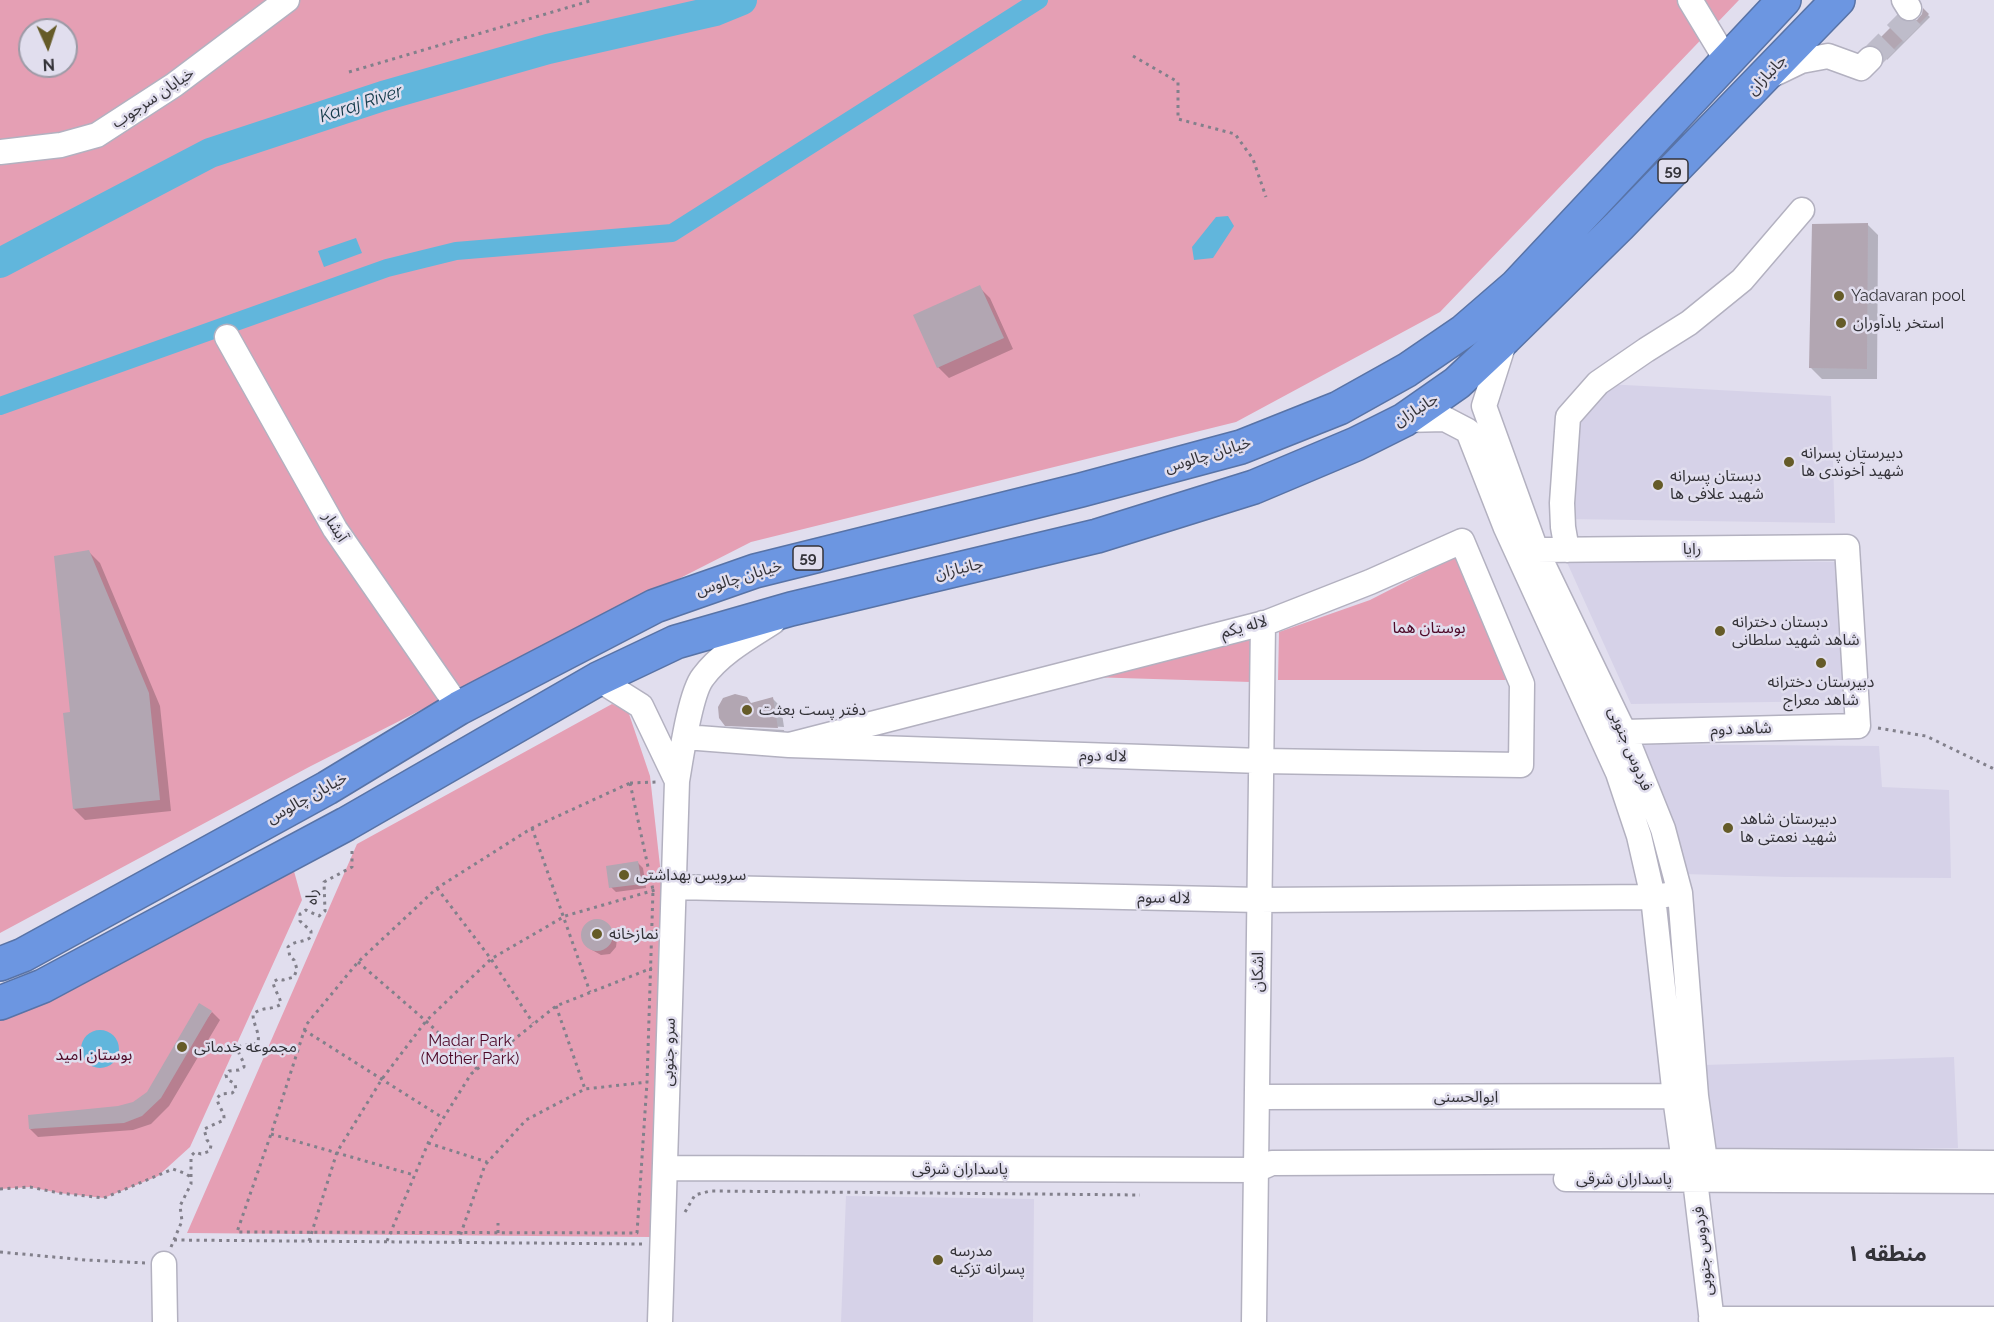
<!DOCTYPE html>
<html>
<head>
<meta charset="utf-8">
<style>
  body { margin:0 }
  #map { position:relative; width:1994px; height:1322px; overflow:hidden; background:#e1deee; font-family:Raleway,sans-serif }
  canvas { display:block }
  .north { position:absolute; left:18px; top:18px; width:60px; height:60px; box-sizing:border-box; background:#e1deee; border:2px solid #9c9aa6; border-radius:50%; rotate:177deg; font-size:16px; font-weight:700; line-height:24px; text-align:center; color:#343339 }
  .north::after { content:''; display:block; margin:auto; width:21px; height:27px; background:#655b28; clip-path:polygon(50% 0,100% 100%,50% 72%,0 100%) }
</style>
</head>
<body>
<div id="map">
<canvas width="1994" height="1322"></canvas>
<div class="north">N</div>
</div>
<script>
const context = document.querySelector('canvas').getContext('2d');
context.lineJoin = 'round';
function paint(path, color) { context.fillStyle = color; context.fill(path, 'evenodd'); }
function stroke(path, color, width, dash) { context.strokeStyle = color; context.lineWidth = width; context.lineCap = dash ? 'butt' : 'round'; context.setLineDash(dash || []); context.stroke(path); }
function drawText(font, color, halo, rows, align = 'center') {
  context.font = font + ' Raleway,"Noto Sans Arabic",sans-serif'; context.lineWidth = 5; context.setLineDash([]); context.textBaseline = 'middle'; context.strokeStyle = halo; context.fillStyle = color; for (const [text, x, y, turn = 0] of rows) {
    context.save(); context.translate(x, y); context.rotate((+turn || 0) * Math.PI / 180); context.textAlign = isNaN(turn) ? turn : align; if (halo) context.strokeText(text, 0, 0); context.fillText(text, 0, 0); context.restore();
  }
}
paint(new Path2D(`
  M1606,384l225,12 4,127 -267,-4 6,-100z
  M1565,558l277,4v139l-211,3z
  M1636,744l243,2 3,41 67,3 2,88 -165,-1 -102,-3z
  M1954,1057l4,91 -247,5 -7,-88z
  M846,1196l188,3 -1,123h-192z`), '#d6d2e8');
paint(new Path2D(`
  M0,0h1739l-299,312 -204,110 -485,120 -442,225 -309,166zM30,30h36v36h-36z
  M1456,556l50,124h-228l1,-48 91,-32z
  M1250,630l1,52 -195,-6z
  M612,704l16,7 22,65 12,108 -12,353 -463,-4 170,-389z
  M292,864l10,36 -112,247 -32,29 -54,22 -45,-5 -29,-6 -30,2v-186z`), '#e59fb4');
paint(new Path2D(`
  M1228,216l6,10 -21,32 -19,2 -2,-13 24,-30z
  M356,238l6,15 -38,14 -6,-16z
  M81 1049a19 19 0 1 1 38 0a19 19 0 1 1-38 0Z`), '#61b6dc');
paint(new Path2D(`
  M1924,11l6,6 -43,43 -5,-10 27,-26 8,-2 6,-6z
  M1867,224l11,11 -1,144h-55l-11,-11z
  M979,287l11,11 23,51 -64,29 -11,-11z
  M89,552l11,11 60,143 11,105 -86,9 -11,-11 -3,-96z
  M773,699l8,8 3,20 -58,-3z
  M728,727l56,3 1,6 -51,-3z
  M638,863l5,5 3,20 -30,4 -5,-5z
  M598,921l9,4 10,14 -1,8 -6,7 -9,1 -9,-5 -6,-5 -3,-9 3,-9 8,-5z
  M212,1012l8,8 -51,86 -18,18 -18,6 -95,7 -8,-8 103,-25 15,-11z`), '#0003');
stroke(new Path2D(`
  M0,406l387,-138 69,-17 216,-18 367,-233`), '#61b6dc', 18);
stroke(new Path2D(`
  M0,263l210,-110 173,-57 165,-47 167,-38 27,-11`), '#61b6dc', 30);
paint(new Path2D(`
  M1923,8l6,6 -45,45 -4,-10 -7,-4 27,-27 9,4 8,-2 5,-6z
  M1868,223l-1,146 -58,-1 3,-144z
  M980,285l24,53 -67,30 -24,-53z
  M89,550l60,143 11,107 -87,9 -10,-96 7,-1 -16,-156z
  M735,694l12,3 4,6 22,-6 5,31 -53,-2 -6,-8 -1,-11 5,-9z
  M638,861l4,23 -33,4 -3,-22z
  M581 935a16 16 0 1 1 32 0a16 16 0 1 1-32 0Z
  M199,1003l13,8 -51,87 -19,18 -18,7 -95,6 -1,-14 90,-9 15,-4 14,-10z`), '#b2a6b2');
stroke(new Path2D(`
  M1870,59l44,-44 -5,-7`), '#bebcca', 24, [24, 12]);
const minor = new Path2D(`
  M1690,0l37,61
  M1904,0l5,8
  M1772,75l29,-14 27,-5 33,12 9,-9
  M0,152l61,-7 36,-10 77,-50 113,-85
  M227,337l108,192 124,179
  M1505,340l-21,66 52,144 88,182 39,97 17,64 16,203 9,65 -7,14
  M1404,420l41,-1 23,12 38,97 112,245 21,63 14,61 22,200 9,65 11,18 17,142
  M1536,550l311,-3 11,179 -234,6
  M1567,550l-4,-23 -1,-24 6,-86 30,-34 48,-33 43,-27 53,-43 60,-70
  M598,679l43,27 36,75
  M685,737l104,8 472,16 260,4 1,-81 -60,-143 -92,41 -102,40 -479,123
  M674,887l585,13 394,-3 27,-4
  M1257,1097l432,-1
  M665,1168l591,2 16,-7 433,-2 289,2
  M1566,1179l428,2
  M164,1264l1,58
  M1711,1319h283
  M660,1322l17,-541c4,-23 13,-88 26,-104 18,-24 45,-39 70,-55
  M1254,1322l9,-699`);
const highway = new Path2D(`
  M0,964l23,-9 304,-167 132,-80 196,-102 100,-35 326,-81 160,-43 98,-39 68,-38 57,-39 52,-45 268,-286
  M0,1003l43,-17 155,-83 148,-79 252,-145 78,-37 115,-33 306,-73 157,-49 102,-43 48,-24 53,-37 48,-45 114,-112 219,-226`);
stroke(minor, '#b3b1c0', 27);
stroke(highway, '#5873a6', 36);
stroke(new Path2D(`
  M1133,56l45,26v37l57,15 18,25 13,38
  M349,72l244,-72
  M1878,728l48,8 68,33
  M630,783l23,107 -6,192 -10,151 -400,-1 34,-98 35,-109 52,-63 79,-74 95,-60z
  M630,783l26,-1
  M532,828l58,164
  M437,888l54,71 42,64
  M358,962l68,59 51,48
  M556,1006l29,83
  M304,1030l139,88
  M271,1134l143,41
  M428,1143l59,19
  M0,1189l30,-2 29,6 45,5 69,-29 11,4 7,4
  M685,1212l10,-17 15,-4 430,4
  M498,1233v-10
  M174,1240l469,4
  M309,1241l28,-89 45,-73 44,-58 65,-62 74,-43 90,-26
  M387,1241l42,-100 42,-67 85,-68 96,-38
  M460,1242l1,-9 24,-68 41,-45 59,-31 63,-7
  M171,1247l11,-26 -2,-15 11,-22v-28l4,-4 6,2 9,-3 1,-6 -4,-5 -3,-11 20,-9c1,-8 -6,-13 -7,-22l4,-4 11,-1 4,-3 -1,-6 -8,-5 -1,-4 3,-4 10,-1 5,-3c0,-8 -6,-11 -6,-19l4,-3h11l5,-3c2,-10 -5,-17 -5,-28 10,-8 18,-3 28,-10 -1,-8 -7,-14 -8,-22l5,-3 5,1 11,-3 3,-8 -3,-9 -4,-3 -2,-10c7,-7 16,-4 23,-10v-6l-11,-10v-7l6,-4 13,6 6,-5 -1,-29 28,-15v-19
  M0,1252l86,8 59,3`), '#82808b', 3, [3, 4.5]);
stroke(minor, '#fff', 24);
stroke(highway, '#6c96e1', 33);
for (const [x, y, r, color] of [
  [1839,296,6,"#655b28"],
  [1841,323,6,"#655b28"],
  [1789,462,6,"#655b28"],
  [1658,485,6,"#655b28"],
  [1720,631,6,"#655b28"],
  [1821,663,6,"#655b28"],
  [747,710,6,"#655b28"],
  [1728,828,6,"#655b28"],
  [624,875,6,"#655b28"],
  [597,934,6,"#655b28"],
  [182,1047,6,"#655b28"],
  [938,1260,6,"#655b28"]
]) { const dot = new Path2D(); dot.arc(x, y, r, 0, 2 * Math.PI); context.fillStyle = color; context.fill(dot); stroke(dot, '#e1deee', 2); }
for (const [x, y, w] of [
  [1673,171,30],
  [808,558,30]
]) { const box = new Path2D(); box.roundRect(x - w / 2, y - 12, w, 24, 4.5); context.fillStyle = '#e1deee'; context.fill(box); stroke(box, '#343339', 1.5); }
drawText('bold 15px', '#343339', null, [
  ["59",1673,171],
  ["59",808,558]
]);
drawText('16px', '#343339', '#e1deee', [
  ["جانبازان",1767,75,-46],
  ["خیابان سرجوب",153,98,-34],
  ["جانبازان",1416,410,-32],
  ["خیابان چالوس",1208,455,-17],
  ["آبشار",335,527,58],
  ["رایا",1692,549],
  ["جانبازان",959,569,-13],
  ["خیابان چالوس",739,578,-17],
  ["لاله یکم",1244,627,-15],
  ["شاهد دوم",1741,729,-2],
  ["فردوس جنوبی",1630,749,67],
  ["لاله دوم",1103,756,2],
  ["خیابان چالوس",307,798,-29],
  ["راه",312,897,-89],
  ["لاله سوم",1164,898,1],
  ["اشکان",1258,972,-89],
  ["سرو جنوبی",669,1052,-88],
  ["ابوالحسنی",1466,1097],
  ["پاسداران شرقی",960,1169],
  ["پاسداران شرقی",1624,1179],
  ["فردوس جنوبی",1703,1251,-96]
]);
drawText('16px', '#343339', '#e1deee', [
  ["Yadavaran pool",1851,296],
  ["استخر یادآوران",1853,323],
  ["دبیرستان پسرانه",1801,453],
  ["شهید آخوندی ها",1801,471],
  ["دبستان پسرانه",1670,476],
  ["شهید علافی ها",1670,494],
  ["دبستان دخترانه",1732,622],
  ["شاهد شهید سلطانی",1732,640],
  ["دبیرستان دخترانه",1821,682,"center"],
  ["شاهد معراج",1821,700,"center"],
  ["دفتر پست بعثت",759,710],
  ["دبیرستان شاهد",1740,819],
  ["شهید نعمتی ها",1740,837],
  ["سرویس بهداشتی",636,875],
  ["نمازخانه",609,934],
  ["مجموعه خدماتی",194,1047],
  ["مدرسه",950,1251],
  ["پسرانه تزکیه",950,1269]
], 'left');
drawText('16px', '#4e0928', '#e1deee', [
  ["بوستان هما",1429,628],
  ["Madar Park",470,1041],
  ["(Mother Park)",470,1059],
  ["بوستان امید",94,1055]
]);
drawText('italic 18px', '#123949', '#e1deee', [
  ["Karaj River",361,104,-18]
]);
drawText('bold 22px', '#343339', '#e1deee', [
  ["منطقه ۱",1887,1254]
]);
</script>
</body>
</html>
